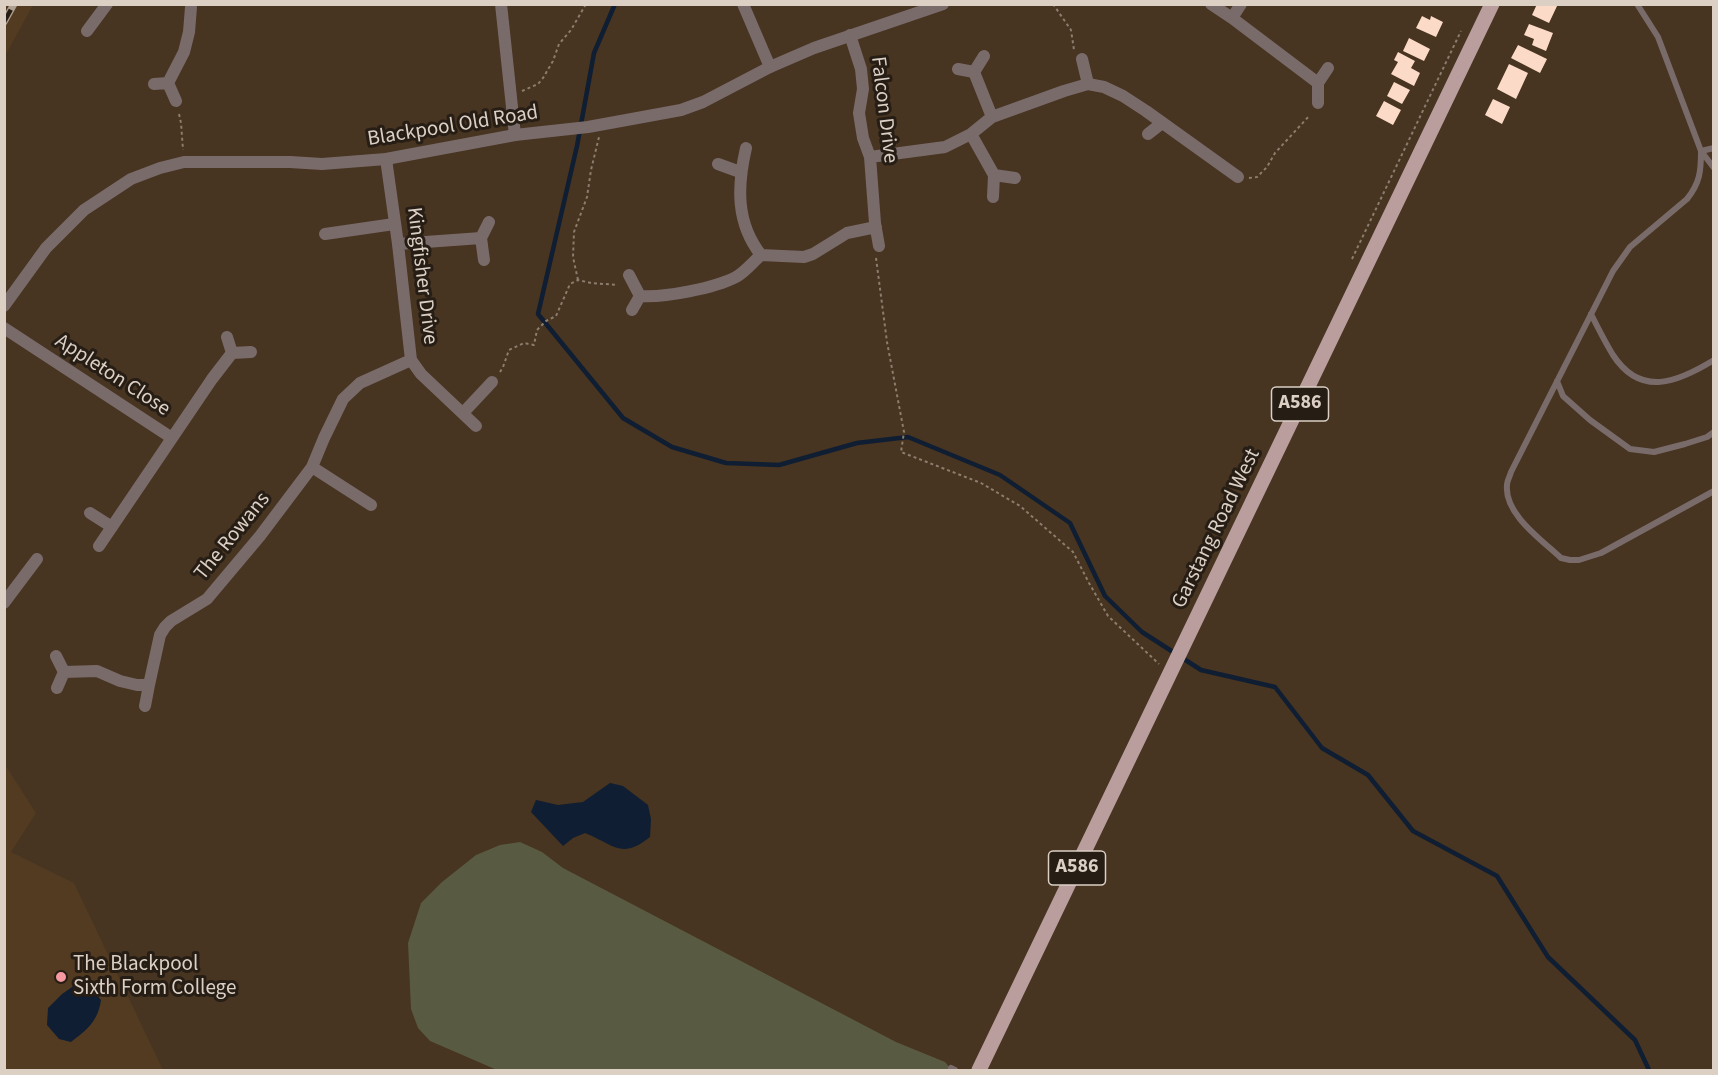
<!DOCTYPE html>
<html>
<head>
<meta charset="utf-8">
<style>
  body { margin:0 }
  #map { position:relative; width:1718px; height:1075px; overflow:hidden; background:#473421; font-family:"Source Sans 3",sans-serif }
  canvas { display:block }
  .frame { position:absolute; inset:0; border:6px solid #dcd0c5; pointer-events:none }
</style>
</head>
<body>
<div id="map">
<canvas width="1718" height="1075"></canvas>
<div class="frame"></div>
</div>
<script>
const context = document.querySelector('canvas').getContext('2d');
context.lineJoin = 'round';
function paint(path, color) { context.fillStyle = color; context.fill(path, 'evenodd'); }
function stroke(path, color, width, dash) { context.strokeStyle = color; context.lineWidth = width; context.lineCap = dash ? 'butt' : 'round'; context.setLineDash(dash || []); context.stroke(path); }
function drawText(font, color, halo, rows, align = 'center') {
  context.font = font + ' "Source Sans 3",sans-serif'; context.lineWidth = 6; context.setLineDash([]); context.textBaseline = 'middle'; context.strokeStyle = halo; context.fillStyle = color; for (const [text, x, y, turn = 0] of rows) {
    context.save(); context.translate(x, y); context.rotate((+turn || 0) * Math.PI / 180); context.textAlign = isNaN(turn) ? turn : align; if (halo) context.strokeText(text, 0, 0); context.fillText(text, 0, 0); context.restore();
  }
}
paint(new Path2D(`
  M5,4l28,1 -28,51 -1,-51z
  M4,763l32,50 -25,39 63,31 89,187h-158z`), '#533b22');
paint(new Path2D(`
  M520,842l22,10 21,16 333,174 49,20 7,8h-455l-67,-29 -12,-13 -7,-19 -3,-66 13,-40 21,-21 34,-27 24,-10z`), '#585b41');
paint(new Path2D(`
  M610,783l13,3 25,19 3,14 -1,18c-29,23 -35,8 -65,-4l-12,5 -10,8 -32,-34 5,-12 22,5 25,-3z
  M78,983l14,7 9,10c-3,21 -14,30 -30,42l-12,-3 -12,-14 1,-17 14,-14z`), '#0f1e32');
stroke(new Path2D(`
  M615,4l-21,49 -17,93 -39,168 85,104 49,29 54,16 53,2 78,-22 51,-6 92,38 70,48 35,73 37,36 59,38 74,17 47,61 46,27 45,56 84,45 51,81 87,83 14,30`), '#0f1e32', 4.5);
paint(new Path2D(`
  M1537,4h21l-9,19 -17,-8z
  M1422,16l8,4 1,-4 12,6 -7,15 -20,-9z
  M1529,24l24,9 -7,18 -14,-6 2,-6 -10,-4z
  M1409,38l21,11 -6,12 -21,-10z
  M1518,45l29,14 -7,14 -29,-15z
  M1398,52l17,9 -4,7 9,5 -6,13 -23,-12 7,-12 -4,-2z
  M1509,64l19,9 -12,26 -19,-10z
  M1394,82l16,8 -8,14 -15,-8z
  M1493,99l17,8 -8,17 -17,-9z
  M1384,101l17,9 -8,15 -17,-9z`), '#fbdbc7');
stroke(new Path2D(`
  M1053,4l18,26 3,20
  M522,91l16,-7 5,-6 10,-17 6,-17 12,-14 15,-26
  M179,114l2,9 2,27
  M1249,178l8,-1 10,-10 8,-14 35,-38
  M876,258l11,84 17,90 -3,20 80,31 39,23 53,46 16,31 19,33 51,48
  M1352,259l109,-228
  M578,280l-5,-23 1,-25 13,-35 4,-27 8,-33
  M500,372l3,-5 6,-17 15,-7 10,2 3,-15 9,-9 10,-5 14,-32 8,-4 13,3 27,2`), '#8c7d6d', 2, [3, 3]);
stroke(new Path2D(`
  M1637,4l21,33 43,114 13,17
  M1701,151c0,20 -1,32 -14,48l-57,48 -17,24 -102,201c-1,4 -4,9 -4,13 -3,29 35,55 54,73l9,2h9l22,-7 113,-62
  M1701,151l13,-3
  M1591,314c7,14 14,28 22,41 28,43 65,27 101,5
  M1557,381l6,15 27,24 40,29 24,3 31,-8 22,-7 7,-5
  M951,1068l4,2`), '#7a6b6b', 6);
stroke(new Path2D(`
  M501,4l14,131
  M743,4l27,63
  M1211,4l21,14 86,65v20
  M1232,18l9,-14
  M87,31l20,-27
  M850,35l11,34 2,20 -4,24 4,25 7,19 5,66 4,23
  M1082,59l6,25
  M958,69l16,3 18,45
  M974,72l10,-16
  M1318,83l10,-15
  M154,84l14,-1
  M176,101l-8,-18 16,-31 5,-20 2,-25
  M971,134l23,41 -1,22
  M1148,134l14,-11
  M746,148c-9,39 -10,75 15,107
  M870,157l75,-10 26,-13 21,-17 72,-26 24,-7 16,3 19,9 23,15 92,66
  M386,159l12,85 13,116 10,14 55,52
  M718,164l22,8
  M994,175l21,3
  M325,234l69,-10
  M481,238l8,-16
  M398,244l83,-6 3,22
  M629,275l11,21c24,2 75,-8 96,-19 9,-5 17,-15 25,-22l43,2 9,-3 34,-21 29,-6
  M632,310l8,-14
  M4,328l168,110
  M227,337l5,16
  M463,413l29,-31
  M312,467l59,38
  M90,513l22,14
  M99,546l113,-167 20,-26 19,-1
  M4,603l33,-44
  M56,656l8,16 33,-1 23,10 17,4h12l11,-50 5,-8 6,-6 36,-22 53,-63 52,-69 12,-29 19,-39 17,-16 51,-23
  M57,688l7,-16
  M145,706l4,-21`), '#7a6b6b', 12);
stroke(new Path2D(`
  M4,306l42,-58 38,-38 47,-31 29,-11 24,-6h106l32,2 64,-5 129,-24 73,-8 93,-17 22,-8 67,-35 44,-19 129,-44`), '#7a6b6b', 12);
stroke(new Path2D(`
  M979,1070l513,-1066`), '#ba9d9d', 15);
const rail = new Path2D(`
  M4,22l10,-18`);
stroke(rail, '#aea092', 7);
stroke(rail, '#261d15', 4.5, [14]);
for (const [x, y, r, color] of [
  [61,977,6,"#f49aa0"]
]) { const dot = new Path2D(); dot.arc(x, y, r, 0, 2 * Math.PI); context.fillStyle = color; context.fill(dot); stroke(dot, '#261d15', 2); }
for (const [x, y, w] of [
  [1300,404,57],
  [1077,868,57]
]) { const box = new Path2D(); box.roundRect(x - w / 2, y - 17, w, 34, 4.5); context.fillStyle = '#261d15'; context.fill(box); stroke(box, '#dcd0c5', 1.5); }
drawText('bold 20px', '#dcd0c5', null, [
  ["A586",1300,404],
  ["A586",1077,868]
]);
drawText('21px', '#dcd0c5', '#261d15', [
  ["Falcon Drive",883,110,83],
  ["Blackpool Old Road",453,127,-9],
  ["Kingfisher Drive",421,276,83],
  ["Appleton Close",112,376,33],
  ["Garstang Road West",1217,529,-64],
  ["The Rowans",233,537,-51]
]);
drawText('21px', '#dcd0c5', '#261d15', [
  ["The Blackpool",73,965],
  ["Sixth Form College",73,989]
], 'left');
</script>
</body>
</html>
